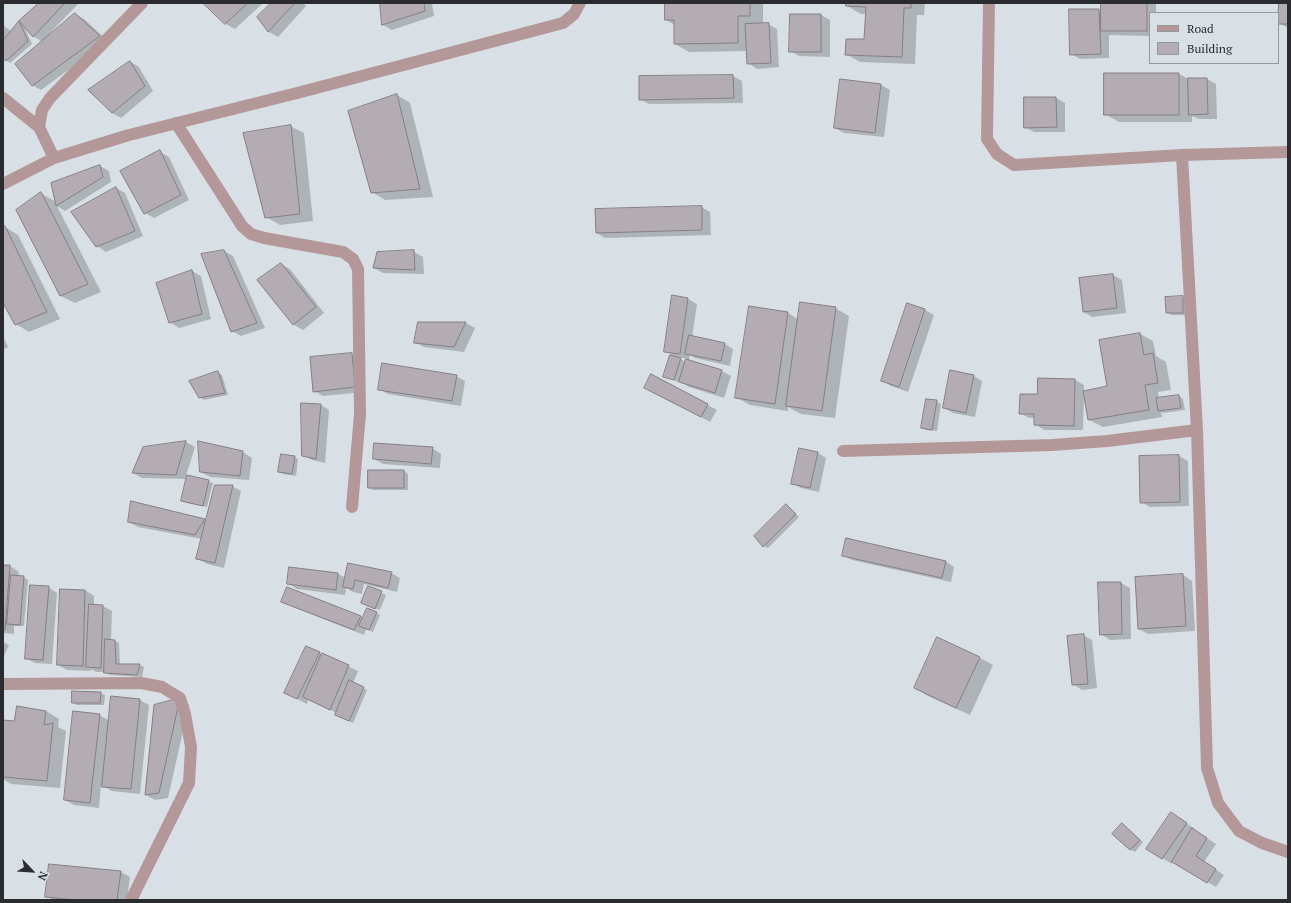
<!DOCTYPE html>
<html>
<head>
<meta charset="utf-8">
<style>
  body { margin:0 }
  #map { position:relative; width:1291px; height:903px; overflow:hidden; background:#d9e0e5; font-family:"PT Serif",serif }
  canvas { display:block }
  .frame { position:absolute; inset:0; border:4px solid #2a2c2f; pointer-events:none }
  .legend { position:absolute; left:1149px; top:12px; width:130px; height:52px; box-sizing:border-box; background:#d9e0e5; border:1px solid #93989c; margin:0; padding:5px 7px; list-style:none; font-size:12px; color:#2a2c2f }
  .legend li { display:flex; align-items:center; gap:8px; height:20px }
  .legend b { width:20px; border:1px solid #93989c }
  .north { position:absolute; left:12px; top:851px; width:40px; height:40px; -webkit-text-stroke:3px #d9e0e5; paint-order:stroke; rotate:115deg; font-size:11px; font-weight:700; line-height:16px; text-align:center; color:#2a2c2f }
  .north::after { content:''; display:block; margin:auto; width:14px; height:18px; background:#2a2c2f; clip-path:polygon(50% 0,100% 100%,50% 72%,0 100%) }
</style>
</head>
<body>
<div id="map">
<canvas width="1291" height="903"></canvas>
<div class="frame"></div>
<ul class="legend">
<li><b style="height:5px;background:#b49899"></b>Road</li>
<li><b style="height:11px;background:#b3acb2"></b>Building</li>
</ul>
<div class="north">N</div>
</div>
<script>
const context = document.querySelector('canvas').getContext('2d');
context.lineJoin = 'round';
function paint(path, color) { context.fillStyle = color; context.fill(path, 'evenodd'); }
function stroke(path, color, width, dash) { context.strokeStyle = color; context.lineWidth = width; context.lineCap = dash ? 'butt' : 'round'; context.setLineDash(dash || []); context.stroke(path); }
paint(new Path2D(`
  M41,3h38l-29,30 1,1 24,-20 9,5 24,22 -67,49 -9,-5 11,-43 -10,-6 -9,-10 8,18 -22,19 -7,-6v-32l9,7 8,-10z
  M205,3h58l-28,26 -9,-5z
  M272,3h31l3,3 -28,31 -9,-5 -11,-15z
  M381,3h51l2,13 -42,14 -9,-5z
  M674,3h89v21h5l9,5 2,38 -22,2 -9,-6v-12l-59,1 -14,-8v-19l-9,-5z
  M847,3h78l-1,12h-7l-2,49 -55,-2 -14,-8 19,-13 1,-27h-5l-14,-8z
  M1101,3h55v10h-6v23l-41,-1v23l-29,1 -9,-5 -1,-44h29l2,1z
  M1174,3h37v1z
  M1280,3h8v25l-9,-5z
  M791,15h30l9,5v37l-31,-1 -9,-5z
  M131,62l8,5 14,24 -32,27 -9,-5 -23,-23z
  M1179,74l10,5h18l9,5 1,35h-18l-7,-3v6h-73l-14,-8z
  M733,76l9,5 1,22 -94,1 -9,-5v-22z
  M881,85l9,5 -6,47 -40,-4 -9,-5z
  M397,95l13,8 23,94 -48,3 -13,-8z
  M1056,98l9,5v29h-31l-9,-5z
  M290,126l14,7 9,88 -33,4 -14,-8z
  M160,152l9,5 20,43 -35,18 -9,-5z
  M100,166l9,5 2,11 -46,29 -8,-5 44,86 -26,11 -14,-7 -44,-86 24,-17 15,9z
  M116,188l9,5 18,43 -37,16 -9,-6z
  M701,207l9,5 1,23 -106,3 -8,-5z
  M5,227l13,8 42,84 -31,13 -13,-8 -13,-23v-72z
  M224,251l9,5 32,72 -24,8 -9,-5z
  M414,252l9,5 1,17 -41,-1 -9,-5z
  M281,264l9,5 34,44 -21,17 -9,-5 -36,-45z
  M192,271l9,5 10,43 -32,9 -9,-6z
  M1113,275l9,5 4,33 -34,4 -8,-5 -4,-33z
  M1183,297l4,3v15h-16l-4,-3z
  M688,299l9,5 -5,33 33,7 8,5 -3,17 -35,-8 -5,-3 -1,4 -12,-2 9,5 1,-2 35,11 9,5 -7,22 -35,-11 -10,-6 -1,1 -14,-6 7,-22 -6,-3z
  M908,304l17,6 9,5 -26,77 -17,-6 -9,-6z
  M750,307l38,6 10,6 37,-11 14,8 -14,102 -34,-4 -13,-7v4l-38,-6 -14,-8z
  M418,323h48l9,5 -11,24 -40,-5 -9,-5z
  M1140,334l13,7 3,15 10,6 5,28 -13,2 1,7 20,-3 4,3 2,11 -22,3 -2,-1 1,5 -59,10 -14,-7 -5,-27 -1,37h-39l-9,-6v-6h-6l-9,-5 18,-18 1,-16 36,1 9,5v7l24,-5z
  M3,336l5,11 -5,3z
  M351,354l9,5 4,33 -41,4 -9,-5z
  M218,372l4,3 6,20 -24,5 -4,-3z
  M652,375l65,35 -7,12 -56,-30z
  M456,376l9,5 -4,25 -73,-12 -9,-5z
  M974,376l8,5 -7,36 -22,-4 -9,-5z
  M936,401l5,3 -4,27 -11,-1 -4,-2z
  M321,405l8,5 -4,53 -13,-3 -9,-5z
  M186,442l9,5 -10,32 -43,-1 -9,-5 10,-25z
  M432,448l9,6 -1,14 -57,-4 -9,-5z
  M243,452l9,6 -3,22 -39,-3 -9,-5z
  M818,453l8,5 -7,34 -18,-4 -9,-5z
  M1179,456l9,5 1,45 -39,1 -9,-5z
  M294,457l4,2 -2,17 -13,-2 -4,-2z
  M404,471l4,3v16h-35l-4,-3z
  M208,481l5,2 -6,24 -20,-4 -4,-3z
  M232,486l9,5 -17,77 -17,-4 -9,-6 4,-19 -64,-12 -9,-5 3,-20 75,19z
  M786,505l13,12 -31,31 -4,-2z
  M843,555l102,6 9,6 -3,15 -99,-22z
  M3,566h7l9,6 -1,5h5l5,3 -4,46h-10v8l-11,-1z
  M391,573l9,5 -3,14 -33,-8 -2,10 -9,-2 -7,-4 -1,7 -48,-6 -9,-6 50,-9 8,4z
  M1183,575l9,6 3,50 -47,3 -9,-5z
  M1121,583l9,5 1,51 -21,1 -9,-6z
  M48,587l9,6 -5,71 -17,-1 -9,-5z
  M369,587l17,8 -6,15 -14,-5z
  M61,590h24l9,6v10h9l9,5 -1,29 4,1 4,2 1,22h20l4,2 -2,10 -32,-2 -5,-3h-9l-5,-3v2l-24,-1 -9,-5z
  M283,601l77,15 4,2 12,-5 4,2 -7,17 -7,-3 -2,6 -73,-29z
  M1083,635l9,5 5,48 -15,2 -9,-6z
  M938,638l42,20 13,7 -23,50 -42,-19 -13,-8z
  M3,642l6,3 -6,13z
  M319,653l39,18 -5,12 14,7 -14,33 -13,-6 -3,-4 -29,-13 -1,4 -21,-11z
  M100,693l5,2 -1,10h-27l-4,-2z
  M180,699l9,5 -21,94 -13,2 -9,-5 9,-90z
  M140,700l9,5 -9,89 -28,-3 -11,-6 -2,23 -25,-3 -9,-5 34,-85 11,6z
  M18,707l28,4 13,8 -1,8 8,4 -6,57 -49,-4 -8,-5v-58l12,2z
  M1180,819l15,10 -1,1 22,14 -12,18 20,13 -8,12 -43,-26 -1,3 -24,-15z
  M1122,824l21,18 -8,10 -5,-3z
  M121,872l9,5 -3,23h-74l-7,-4z`), '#0003');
const building = new Path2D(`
  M39,3h26l-32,34 -14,-16z
  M203,3h45l-23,21z
  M271,3h24l-27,29 -11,-15z
  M380,3h44l1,8 -43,14z
  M665,3h85v13h-12v27l-64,1v-24h-9z
  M846,3h65v5h-7l-2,49 -57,-2 1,-16h18l2,-32 -20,-1z
  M1101,3h46v28h-46z
  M1279,3h9v21h-10z
  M1069,9h30l2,45 -31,1z
  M75,13l25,23 -68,50 -17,-22z
  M790,14h31v38h-32z
  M19,21l9,20 -22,20 -3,-3v-17z
  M769,23l2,40 -24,1 -2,-40z
  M130,61l15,25 -33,27 -24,-23z
  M1104,73h75v42h-75z
  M733,75l1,23 -95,2v-24z
  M1188,78h19l1,36 -19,1z
  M840,79l41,5 -6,49 -41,-5z
  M397,94l23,95 -49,4 -23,-82z
  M1024,97h32l1,30 -33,1z
  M291,125l9,89 -35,4 -22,-85z
  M160,150l21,45 -37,19 -24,-43z
  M100,165l3,12 -47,29 -5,-23z
  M116,187l19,44 -39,16 -25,-35z
  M41,192l47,92 -28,12 -44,-86z
  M702,206v24l-106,3 -1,-24z
  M5,226l42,86 -32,13 -12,-22v-76z
  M224,250l33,73 -26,9 -30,-78z
  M414,250l1,20 -42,-2 4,-16z
  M281,263l35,44 -23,18 -36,-45z
  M192,270l10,44 -33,9 -13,-40z
  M1113,274l4,34 -34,4 -4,-34z
  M672,295l16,3 -8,56 -16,-2z
  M1183,296v17h-17l-1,-16z
  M800,302l36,5 -14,104 -36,-5z
  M907,303l18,6 -26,78 -18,-6z
  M749,306l39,6 -13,92 -40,-6z
  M418,322h48l-12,25 -40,-4z
  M1140,333l4,22 9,-2 5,30 -13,2 4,25 -61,10 -5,-29 24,-5 -8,-46z
  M689,335l36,8 -4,18 -36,-7z
  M352,353l3,34 -42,5 -3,-35z
  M670,355l11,3 -7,22 -11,-3z
  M686,359l36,11 -7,23 -36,-11z
  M382,363l75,12 -5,26 -74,-11z
  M950,370l24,5 -8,38 -23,-5z
  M218,371l7,22 -26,5 -10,-17z
  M651,374l57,30 -7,13 -57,-29z
  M1038,378l37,1 -1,47 -40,-1v-11h-15l1,-20h17z
  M1179,395l2,13 -23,3 -2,-13z
  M926,399l11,1 -5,30 -11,-2z
  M301,403l20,1 -5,55 -14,-3z
  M186,441l-10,34 -44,-2 11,-26z
  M198,441l45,10 -3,25 -40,-4z
  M374,443l59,4 -2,17 -58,-5z
  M799,448l19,4 -8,36 -19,-4z
  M281,454l14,2 -3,18 -14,-2z
  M1179,455l1,47 -40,1 -1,-47z
  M368,470h36v18h-36z
  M187,475l22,5 -6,26 -22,-5z
  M215,485h18l-18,78 -19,-4z
  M131,501l74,18 -10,16 -67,-13z
  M786,504l10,10 -33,33 -9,-11z
  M846,538l100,23 -4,17 -100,-22z
  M348,563l44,9 -4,16 -33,-8 -2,9 -10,-2z
  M3,565h7l-5,65 -2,-1z
  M289,567l49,6 -2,17 -49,-6z
  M1183,574l3,52 -48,3 -3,-52z
  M11,575l13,1 -4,49 -13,-1z
  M1098,582h23l1,52 -22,1z
  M30,585l19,1 -6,74 -18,-1z
  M368,586l14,5 -7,18 -14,-6z
  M287,587l74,29 -7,14 -73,-28z
  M60,589l25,1 -2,76 -26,-1z
  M89,604l14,1 -2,63 -15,-1z
  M367,608l10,4 -8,18 -10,-4z
  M1084,634l4,50 -16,1 -5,-49z
  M937,637l43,20 -24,51 -42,-20z
  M105,639l10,1 1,24h24l-3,11 -33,-2z
  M306,646l14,6 -23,47 -13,-6z
  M322,653l27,12 -19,45 -27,-13z
  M349,680l15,7 -15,34 -14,-6z
  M72,691l29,1 -1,11h-28z
  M111,696l29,3 -9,90 -29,-2z
  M180,698l-21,95 -14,2 9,-90z
  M17,706l29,5 -2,14 9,-2 -6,58 -44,-4v-57l11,1z
  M73,711l27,3 -10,89 -26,-3z
  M1171,812l16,11 -25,36 -16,-10z
  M1122,823l18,17 -10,10 -18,-16z
  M1192,828l15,10 -11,18 20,13 -9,14 -35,-21z
  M49,864l72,7 -4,29h-42l-30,-3z`);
paint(building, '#b3acb2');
stroke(building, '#857e84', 1);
stroke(new Path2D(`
  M989,3l-2,136 10,15 17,11 168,-10 106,-3
  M3,98l36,29
  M176,123l66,103 9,8 13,4 79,14 10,7 5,10 2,145 -8,93
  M1182,155l15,275 10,338 11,35 21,28 23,12 26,9
  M54,158l-15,-31 3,-17 8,-12 92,-95
  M3,184l51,-26 75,-23 172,-43 262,-69 11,-9 6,-11
  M843,451l209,-6 55,-4 90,-11
  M3,684l138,-1 21,4 18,11 5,16 6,33 -2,36 -58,117`), '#b49899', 12);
</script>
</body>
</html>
